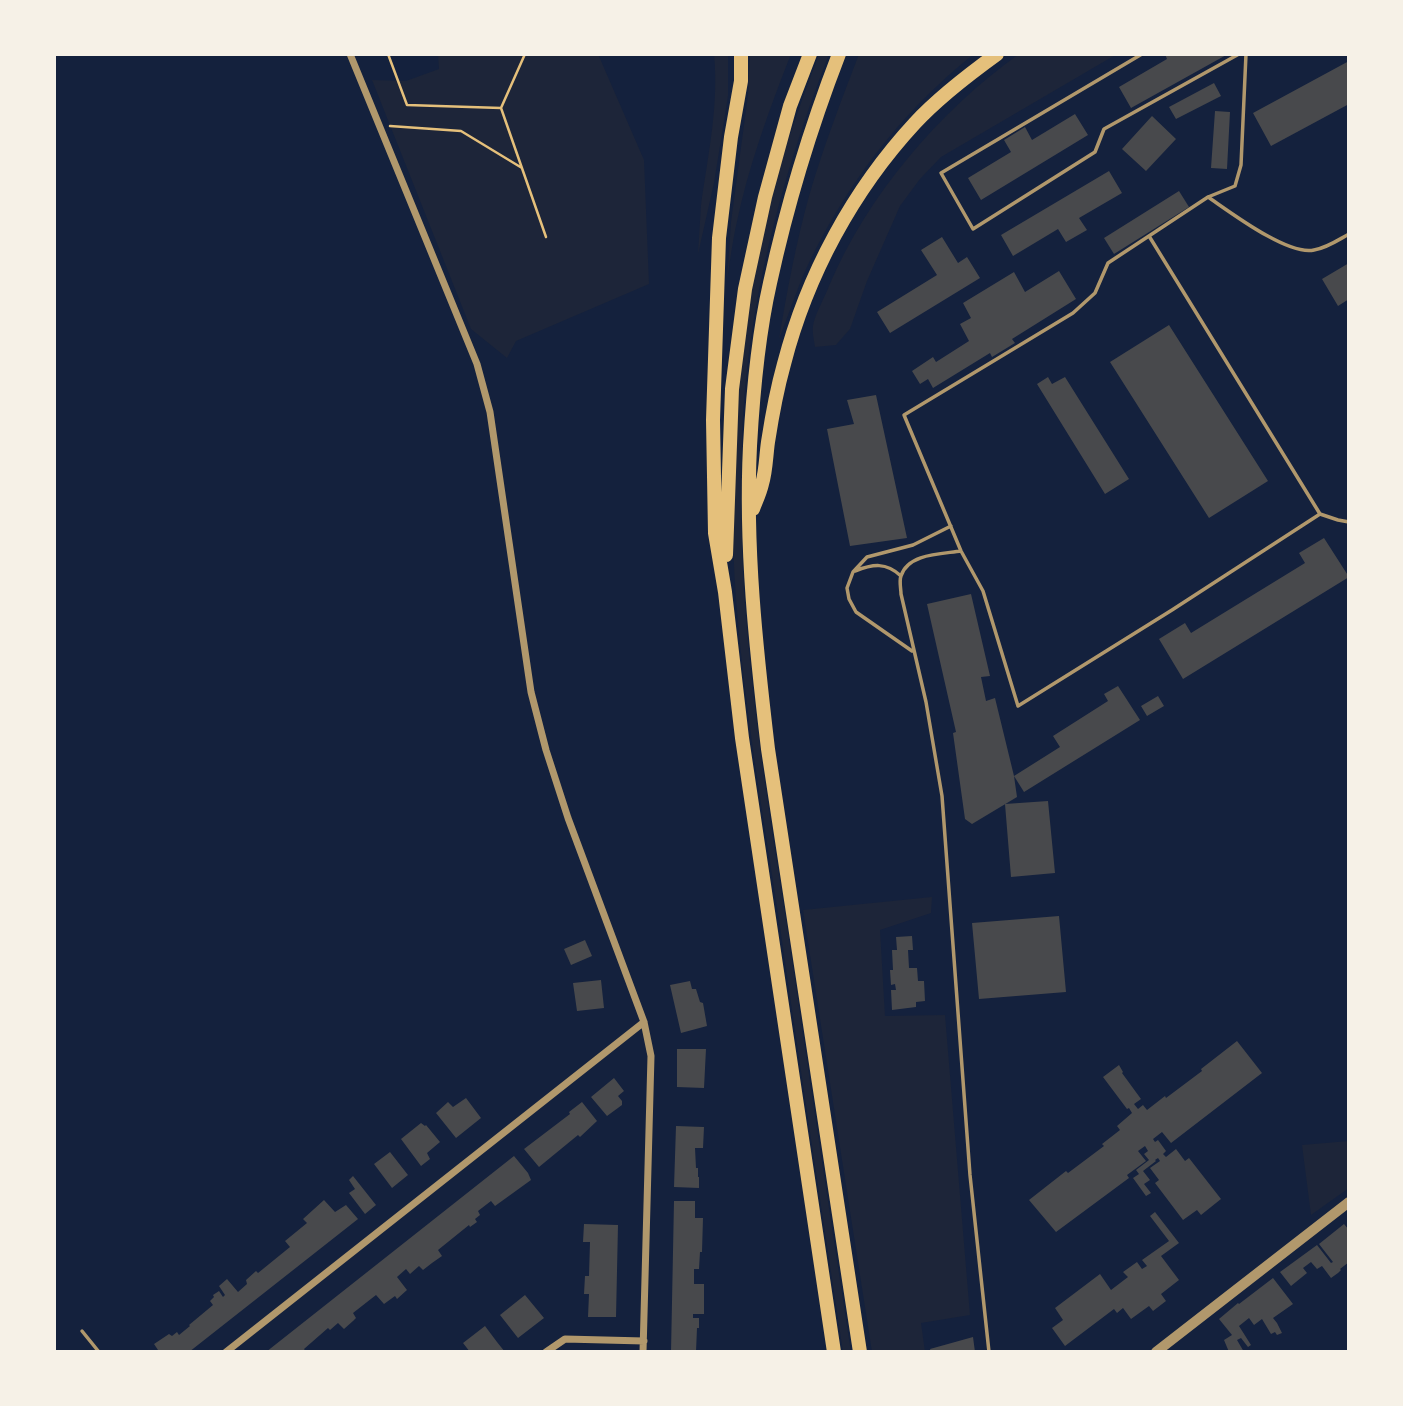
<!DOCTYPE html>
<html>
<head>
<meta charset="utf-8">
<style>
  body { margin:0 }
  #map { position:relative; width:1403px; height:1406px; overflow:hidden; background:#14213d; font-family:"Titillium Web",sans-serif }
  canvas { display:block }
  .frame { position:absolute; inset:0; border:56px solid #f6f1e7; pointer-events:none }
</style>
</head>
<body>
<div id="map">
<canvas width="1403" height="1406"></canvas>
<div class="frame"></div>
</div>
<script>
const context = document.querySelector('canvas').getContext('2d');
context.lineJoin = 'round';
function paint(path, color) { context.fillStyle = color; context.fill(path, 'evenodd'); }
function stroke(path, color, width, dash) { context.strokeStyle = color; context.lineWidth = width; context.lineCap = dash ? 'butt' : 'round'; context.setLineDash(dash || []); context.stroke(path); }
paint(new Path2D(`
  M438,54h160l46,106 5,124 -133,57 -9,17 -36,-29 -99,-249 34,1 33,-12z
  M714,54h14v42l-14,87 -16,71c1,-16 2,-33 3,-49 7,-50 18,-100 13,-151z
  M750,54h41c-22,56 -43,113 -55,172 -4,18 -6,36 -9,54l4,-58 17,-127z
  M819,54h10c-48,123 -83,254 -87,386 -1,54 -1,111 3,165 8,108 25,215 42,321 21,142 42,284 64,426h-8c-22,-146 -44,-292 -65,-439 -16,-104 -34,-209 -42,-314 -9,-130 1,-274 35,-401 13,-49 30,-96 48,-144z
  M859,54h115c-75,59 -133,137 -172,224 -8,20 -15,41 -23,61 8,-48 17,-96 30,-143 14,-48 32,-95 50,-142z
  M1019,54h98l-176,103 -21,22 -20,27 -33,75 -17,48 -14,16 -21,2c-1,-7 -3,-15 -2,-21 1,-10 12,-29 16,-40 38,-90 110,-175 190,-232z
  M932,897l-1,16 -51,17 5,86 60,-1 25,300 -49,8 4,29h-53l-69,-442z
  M1349,1141v47l-38,27 -9,-70z`), '#1d2539');
paint(new Path2D(`
  M1165,54h63l-97,54 -12,-21 48,-28z
  M1349,61v43l-78,42 -18,-33z
  M1214,83l7,13 -45,23 -7,-12z
  M1215,111l15,1 -3,57 -16,-1z
  M1075,114l13,21 -107,65 -13,-22 43,-26 -7,-12 21,-13 7,13z
  M1152,116l24,23 -30,32 -24,-22z
  M1109,171l13,22 -43,25 8,12 -21,12 -8,-13 -45,27 -12,-21z
  M1179,191l10,16 -75,47 -10,-16z
  M942,237l16,26 9,-6 13,21 -90,55 -13,-21 60,-37 -16,-25z
  M1349,263v36l-11,7 -16,-27z
  M1059,271l17,28 -64,40 3,4 -23,14 -2,-4 -57,35 -5,-9 -8,5 -8,-13 21,-14 3,5 33,-21 -9,-17 11,-6 -8,-15 51,-31 11,20z
  M1169,325l99,156 -59,37 -99,-156z
  M1048,377l4,7 13,-7 64,102 -24,15 -68,-110z
  M876,395l31,143 -57,8 -23,-117 27,-5 -7,-24z
  M1324,538l25,39 -166,102 -24,-40 26,-16 6,10 114,-70 -6,-10z
  M971,594l19,82 -9,1 5,24 9,-3 19,78 3,21 -45,27 -7,-5 -12,-86 3,-1 -29,-128z
  M1118,686l22,34 -116,72 -10,-16 46,-29 -7,-11 55,-35 -4,-7z
  M1158,696l6,10 -17,10 -6,-10z
  M1048,801l7,72 -44,4 -6,-73z
  M1059,916l7,76 -87,7 -7,-76z
  M912,936l1,14h-5l1,18h8l1,13h6l1,20 -9,1v5l-24,3 -1,-20h5l-1,-6 -4,1 -1,-15h3l-1,-20h5l-1,-13z
  M585,940l7,16 -21,9 -7,-16z
  M601,980l3,28 -27,3 -4,-28z
  M690,981l2,8h4l4,13 3,1 4,23 -26,7 -11,-48z
  M1237,1041l25,32 -91,70 -9,-11 -9,7 2,3 3,-2 8,11 -3,3 3,3 10,-8 9,12 4,-3 32,41 -20,16 -4,-5 -14,10 -28,-37 4,-3 -9,-12 10,-7 -2,-3 -3,2 1,1 -13,10 7,9 -6,4 7,9 -5,3 -13,-18 6,-4 -3,-4 13,-10 -5,-6 4,-3 -3,-5 -7,5 8,10 -19,14 2,3 -73,54 -27,-32 37,-29 2,2 36,-27 -2,-2 18,-14 -3,-4 15,-13 -3,-5 -2,1 -24,-32 16,-12 4,7 -1,1 19,26 -7,5 4,5 5,-4 4,5 18,-14 1,2 36,-27 -1,-2z
  M677,1049h29l-2,39 -27,-1z
  M614,1078l10,13 -6,5 4,5v4l-15,11 -16,-19z
  M466,1098l15,20 -25,20 -20,-25 12,-11 5,5z
  M582,1102l15,19 -17,16 -2,-2 -39,32 -15,-18 46,-35 -1,-2z
  M421,1123l4,3 1,-1 14,17 -13,11 3,6 -9,7 -20,-27z
  M676,1126l28,1 -1,21h-8l1,20h2v9h1v11l-25,-1z
  M390,1152l18,23 -16,13 -18,-24z
  M514,1156l14,17 3,7 -36,26 -4,-5 -13,10 2,4 -5,4 2,3 -7,5 -1,-2 -31,25 4,6 -10,7 -9,7 -4,-4 -9,8 -4,-5 -9,8 10,13 -10,9 -2,-3 -11,8 -8,-9 -23,18 3,5 -3,3 -9,8 -6,-6 -8,7 -2,-2 -24,21 2,3h-40z
  M353,1176l23,29 -11,9 -16,-21 6,-4 -6,-9z
  M324,1200l11,12 11,-7 12,14 -169,133h-33l2,-2 -4,-6 15,-10 3,2 5,-4 2,3 11,-9 -1,-1 24,-20 -3,-4 4,-4 -1,-2 6,-4 4,6 2,-2 -6,-9 8,-7 11,13 9,-8 -1,-4 10,-9 2,2 32,-26 -5,-6 22,-18 -4,-4z
  M674,1201h21v17h8l-1,34h-2l-1,17h-5v15h10v30h-11v4h6v10h-2l-1,24h-25z
  M1155,1212l24,31 -18,13 18,24 -18,14 5,7 -13,10 -4,-5 -18,13 -8,-11 -6,5 -3,-4 -49,37 -13,-18 11,-8 -8,-12 45,-34 11,16 17,-13 -5,-5 14,-10 5,7 5,-3 -5,-6 27,-19 -19,-25z
  M584,1224l34,1 -2,92h-28l1,-23h-5l1,-18h4l1,-34h-7z
  M1344,1224l5,6 -1,28 1,4 -9,7 1,1 -3,3 -7,5 -9,-12 -5,3 -6,-7 -8,6 4,5 -16,13 -11,-14 37,-27 14,18 2,-1 -14,-18z
  M1273,1278l20,26 -20,14 4,5 5,10 -5,2 -2,-3 -4,2 -9,-15 -8,6 -5,-7 -10,8 12,19 -3,2 -7,-9 -4,2 7,12h-15l-5,-12 8,-5 -13,-16 19,-16 1,1z
  M525,1295l19,23 -26,20 -18,-23z
  M485,1326l12,16 8,10h-18l-1,-2 -2,2h-14l-7,-9z
  M973,1337l2,15h-44l-1,-3z`), '#48494c');
stroke(new Path2D(`
  M388,54l19,51 94,3 24,-54
  M501,108l45,129
  M390,126l71,5 61,37`), '#e5c07b', 2.5);
stroke(new Path2D(`
  M1142,54l-201,119 32,56 122,-77 9,-23 135,-75
  M1208,197c22,15 80,59 106,53 13,-2 24,-10 35,-16
  M1149,236l171,278 -148,96 -154,96 -35,-115 -22,-40 -57,-136 169,-102 22,-20 13,-30 100,-66 27,-11 6,-21 5,-111
  M1320,514l18,6 11,2
  M961,551c-18,3 -53,2 -60,25 -2,5 0,13 0,18l25,108 16,94 28,379 19,177
  M855,571c18,-7 31,-9 46,5
  M912,651l-56,-39 -7,-13 -2,-11 6,-16 14,-15 46,-12 38,-19
  M82,1331l17,21`), '#b1986c', 3.5);
stroke(new Path2D(`
  M350,54l127,310 13,48 41,280 15,58 22,68 76,204 7,34 -8,296
  M226,1352l418,-330
  M546,1352l19,-13 79,2`), '#b1986c', 7);
stroke(new Path2D(`
  M1156,1352l193,-150`), '#b1986c', 10);
stroke(new Path2D(`
  M741,54v27l-10,56 -12,101 -6,182 2,113 10,59 17,146 92,614
  M839,54c-29,75 -52,151 -69,229 -12,53 -17,109 -20,163 -5,101 6,202 18,303l92,603
  M753,509c3,-8 7,-16 9,-25 4,-13 4,-28 6,-42 4,-26 9,-53 16,-78 23,-89 69,-174 131,-241 24,-26 53,-48 82,-69
  M726,555l6,-166 13,-100 20,-92 25,-91 20,-52`), '#e5c07b', 14);
</script>
</body>
</html>
